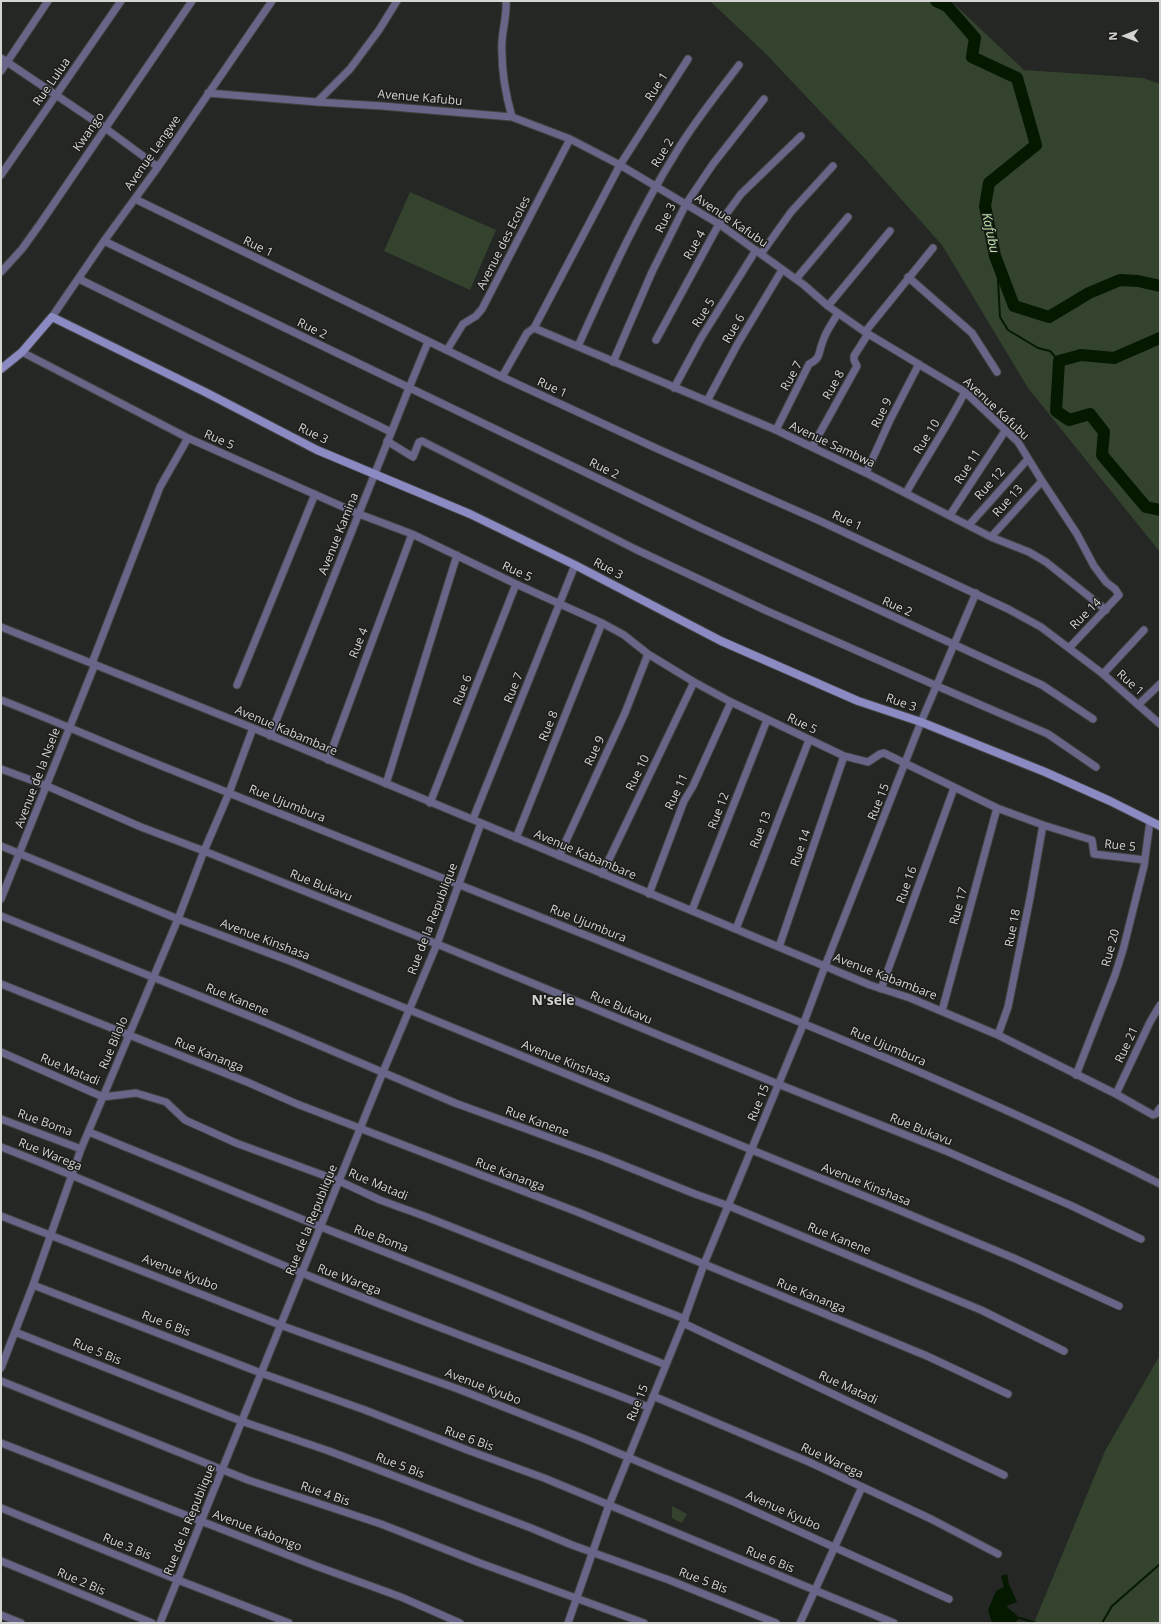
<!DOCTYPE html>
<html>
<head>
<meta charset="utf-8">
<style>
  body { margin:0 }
  #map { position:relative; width:1161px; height:1624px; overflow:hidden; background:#252724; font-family:"Open Sans",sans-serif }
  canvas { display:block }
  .frame { position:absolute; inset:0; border:2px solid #d4d5d3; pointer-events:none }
  .north { position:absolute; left:1105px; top:16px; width:40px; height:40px; -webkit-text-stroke:3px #1c1d1b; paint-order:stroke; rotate:269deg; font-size:11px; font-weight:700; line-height:16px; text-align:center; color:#d4d5d3 }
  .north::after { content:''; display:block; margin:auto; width:14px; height:18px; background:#d4d5d3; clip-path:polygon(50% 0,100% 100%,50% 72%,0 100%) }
</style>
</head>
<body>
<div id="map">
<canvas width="1161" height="1624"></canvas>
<div class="frame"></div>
<div class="north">N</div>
</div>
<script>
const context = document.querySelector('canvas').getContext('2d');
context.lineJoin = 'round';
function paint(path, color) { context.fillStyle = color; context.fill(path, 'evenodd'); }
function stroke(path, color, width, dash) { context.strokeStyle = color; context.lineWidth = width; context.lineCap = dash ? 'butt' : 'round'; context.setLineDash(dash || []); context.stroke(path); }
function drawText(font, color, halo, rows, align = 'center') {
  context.font = font + ' "Open Sans",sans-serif'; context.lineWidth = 3; context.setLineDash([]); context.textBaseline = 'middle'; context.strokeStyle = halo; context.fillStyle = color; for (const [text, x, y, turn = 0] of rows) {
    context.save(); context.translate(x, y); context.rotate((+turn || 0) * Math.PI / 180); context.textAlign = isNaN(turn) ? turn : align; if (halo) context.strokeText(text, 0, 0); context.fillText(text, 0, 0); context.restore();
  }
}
paint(new Path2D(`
  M710,1h241l73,69 119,8 17,6v468l-132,-164 -86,-143 -74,-83 -101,-107z
  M410,192l86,38 -26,60 -86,-39z
  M1160,1355v268h-126l71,-172z
  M672,1506l15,8 -5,9 -10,-5z`), '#34432d');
paint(new Path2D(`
  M1007,1574l2,10 8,18 -11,4 14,12 -6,5h-22l-4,-13 8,-19 8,-4 -3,-11z`), '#051900');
stroke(new Path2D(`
  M997,262l3,55 8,13 30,18 12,3 9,10
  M1020,1618l16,5
  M1102,1623l10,-17 48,-42`), '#051900', 2);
stroke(new Path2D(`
  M936,1l11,5 28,32 -3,19 45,21 19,67 -47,38 -4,23 10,50 19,50 35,11 40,-24 31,-13 18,1 22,5
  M1160,338l-46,20 -33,-3 -22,6 -3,50 13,9 21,-6 14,18 -2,23 44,52 14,3`), '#051900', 12);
const street = new Path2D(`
  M506,1c1,14 -3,26 -4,40 -1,25 3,52 10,76
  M1,58l104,70 53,39
  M1,71l47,-70
  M208,93l109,9 65,4 130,11 58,22 50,26 99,59 85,61 24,21 37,26 100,60 53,50 24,39 35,53 17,32 12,16 9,7 4,6 -50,53
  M317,102l33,-33 29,-39 18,-29
  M1,175l120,-174
  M135,199l367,178 158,73 160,71 188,88 33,18 62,47 57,50
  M104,241l595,286 343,158 51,34
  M761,254l30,-42 42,-46
  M1,272l21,-23 18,-25 152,-223
  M908,277l64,56 25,39
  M79,279l312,153
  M796,279l52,-62
  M828,306l62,-75
  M52,317l52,-76 54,-74 114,-166
  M534,328l242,102 90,43 125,64 38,15 17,10 60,48
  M865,332l68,-84
  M656,340l63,-116 22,-30 60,-58
  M578,346c30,-66 60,-133 99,-195 18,-30 41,-58 62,-86
  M447,350l16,-26 13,-8 6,-7 88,-170
  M22,352l166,86 171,76 53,20 104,50 86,39 22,12 24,19 46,28 37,20 113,54 24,6 12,-8 4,-1 113,55 46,17 49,15 2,14 51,6
  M613,362l39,-90 34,-68 27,-40 51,-65
  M502,377l25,-44 7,-5 86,-163 68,-106
  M674,388l27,-50 55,-88
  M707,401l30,-56 45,-75
  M776,430l33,-66c13,-6 9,-12 14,-23 3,-10 10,-19 15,-28
  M387,441l26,16 6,-15 3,-1 213,108 132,62 170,75 111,48 48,33
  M812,447l45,-81 -3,-6v-4l14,-22
  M866,473l24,-53 29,-56
  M906,493c19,-34 41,-66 59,-101
  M950,515l55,-84
  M969,525l59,-66
  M991,537l51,-56
  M1,627l252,101 617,257 40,13 88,37 118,59 37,21 3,-1 4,-6
  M92,663l68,-176 28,-49
  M1103,674l41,-44
  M237,685l78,-191
  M1,700c49,19 97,40 146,60 150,61 301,120 451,180 189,77 380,151 562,244
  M1138,705l22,-21
  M270,736l139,-348 19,-46
  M328,760l84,-226
  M1,769l46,17 94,41 63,24 233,93 341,140 168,67 126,55 69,33
  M386,784l71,-229
  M430,803l86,-219
  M473,819l102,-254
  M516,838l86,-215
  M1,846l177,73 117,44 606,248 115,48 103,47
  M559,856l66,-143 23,-59
  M602,874l92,-192
  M649,894l35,-93 9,-15 38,-84
  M1,899l94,-235
  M692,910l75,-190
  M1,916l268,108 186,79 148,54 92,37 34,12 252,104 83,41
  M736,929l73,-189
  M779,947l65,-191
  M1,984l246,98 50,22 283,109 124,51 223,92 81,38
  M881,989l73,-201
  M942,1011l55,-203
  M998,1035l10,-28 22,-109 13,-73
  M1,1052l102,45 33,-4 30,9 19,18 51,23 103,38 41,19 44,16 261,103
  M1076,1075l39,-100 8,-25 21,-84 6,-45
  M1116,1094l34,-72 10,-17
  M1,1119l80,30
  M89,1132l232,95 150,59 195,79
  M1,1147c101,39 200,84 301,126 114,47 231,89 346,134
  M1,1216l279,109 178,64 127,50 149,63 215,97
  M33,1285l228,88 104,37 105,41 74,27 350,145
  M683,1323l321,152
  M15,1332l226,89 88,30 202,77 41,17 97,35 107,43
  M1,1368l32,-83 48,-136 97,-230 26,-68 25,-58 24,-65
  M1,1381l247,99 133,44 99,39 164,60
  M653,1396l156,66 122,57 67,35
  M1,1443l315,123 85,31 59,26
  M1,1508l177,72 111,43
  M1,1561l151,62
  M1,1615l20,8
  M160,1623l223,-551 54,-128 44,-121
  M568,1623l41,-118 74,-182 21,-59 99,-239 22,-59 96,-244 55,-129
  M800,1623l62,-136`);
const secondary = new Path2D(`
  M1,369l21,-17 30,-35 155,76 110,57 153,64 105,51 146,76 137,60 63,21 124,50 65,29 50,25`);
stroke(street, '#414340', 9);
stroke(secondary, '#414340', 10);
stroke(street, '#676689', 7);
stroke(secondary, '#8c8ac2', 8);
drawText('12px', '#d4d5d3', '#1c1d1b', [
  ["Rue Lulua",52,82,-55],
  ["Rue 1",657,87,-57],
  ["Avenue Kafubu",420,98,5],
  ["Kwango",89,132,-55],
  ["Avenue Lengwe",153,153,-55],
  ["Rue 2",663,153,-59],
  ["Rue 3",666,218,-64],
  ["Avenue Kafubu",731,221,34],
  ["Avenue des Ecoles",504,243,-63],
  ["Rue 4",695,245,-61],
  ["Rue 1",258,247,26],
  ["Rue 5",704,313,-58],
  ["Rue 2",312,329,26],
  ["Rue 6",734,329,-60],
  ["Rue 7",792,376,-61],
  ["Rue 8",834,385,-61],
  ["Rue 1",552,388,25],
  ["Avenue Kafubu",996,409,43],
  ["Rue 9",882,413,-64],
  ["Rue 3",313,434,26],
  ["Rue 10",927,437,-58],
  ["Rue 5",219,440,24],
  ["Avenue Sambwa",832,445,25],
  ["Rue 11",968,467,-57],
  ["Rue 2",604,469,26],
  ["Rue 12",990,484,-48],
  ["Rue 13",1008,501,-48],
  ["Rue 1",847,521,25],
  ["Avenue Kamina",339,534,-68],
  ["Rue 3",608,569,28],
  ["Rue 5",517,572,25],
  ["Rue 2",897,607,24],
  ["Rue 14",1086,614,-45],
  ["Rue 4",359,643,-69],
  ["Rue 1",1130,683,42],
  ["Rue 7",514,688,-68],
  ["Rue 6",463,690,-69],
  ["Rue 3",901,703,19],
  ["Rue 5",802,724,26],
  ["Rue 8",549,726,-68],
  ["Avenue Kabambare",286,731,23],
  ["Rue 9",595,751,-65],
  ["Rue 10",638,773,-64],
  ["Avenue de la Nsele",38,778,-69],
  ["Rue 11",677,792,-65],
  ["Rue 15",879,802,-68],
  ["Rue Ujumbura",287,804,22],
  ["Rue 12",719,811,-69],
  ["Rue 13",761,830,-69],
  ["Rue 5",1120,846,6],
  ["Rue 14",801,848,-71],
  ["Avenue Kabambare",585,855,23],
  ["Rue 16",907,885,-70],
  ["Rue Bukavu",321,886,22],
  ["Rue 17",959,906,-75],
  ["Rue de la Republique",433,919,-69],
  ["Rue Ujumbura",588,924,22],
  ["Rue 18",1013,928,-79],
  ["Avenue Kinshasa",265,940,21],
  ["Rue 20",1111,948,-75],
  ["Avenue Kabambare",885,977,21],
  ["Rue Kanene",237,1000,22],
  ["Rue Bukavu",621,1008,23],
  ["Rue Bilolo",114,1043,-67],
  ["Rue 21",1127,1045,-65],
  ["Rue Ujumbura",888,1047,23],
  ["Rue Kananga",209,1055,22],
  ["Avenue Kinshasa",566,1062,22],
  ["Rue Matadi",70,1070,23],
  ["Rue 15",759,1103,-68],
  ["Rue Kanene",537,1122,20],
  ["Rue Boma",45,1123,20],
  ["Rue Bukavu",921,1130,22],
  ["Rue Warega",50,1155,22],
  ["Rue Kananga",510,1175,21],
  ["Rue Matadi",378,1185,23],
  ["Avenue Kinshasa",866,1185,22],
  ["Rue de la Republique",312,1220,-68],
  ["Rue Boma",381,1239,21],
  ["Rue Kanene",839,1239,22],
  ["Avenue Kyubo",180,1273,21],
  ["Rue Warega",349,1280,21],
  ["Rue Kananga",811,1296,22],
  ["Rue 6 Bis",166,1324,21],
  ["Rue 5 Bis",97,1352,22],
  ["Avenue Kyubo",483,1387,21],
  ["Rue Matadi",848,1388,25],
  ["Rue 15",638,1403,-68],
  ["Rue 6 Bis",469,1439,20],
  ["Rue Warega",832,1461,25],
  ["Rue 5 Bis",400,1466,21],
  ["Rue 4 Bis",325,1494,19],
  ["Avenue Kyubo",783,1511,24],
  ["Rue de la Republique",190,1520,-68],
  ["Avenue Kabongo",257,1531,21],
  ["Rue 3 Bis",127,1547,22],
  ["Rue 6 Bis",770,1560,22],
  ["Rue 5 Bis",703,1581,21],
  ["Rue 2 Bis",81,1582,23]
]);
drawText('italic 13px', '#bce5aa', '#1c1d1b', [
  ["Kafubu",990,233,78]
]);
drawText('bold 14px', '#d4d5d3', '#1c1d1b', [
  ["N'sele",553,1001]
]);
</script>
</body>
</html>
